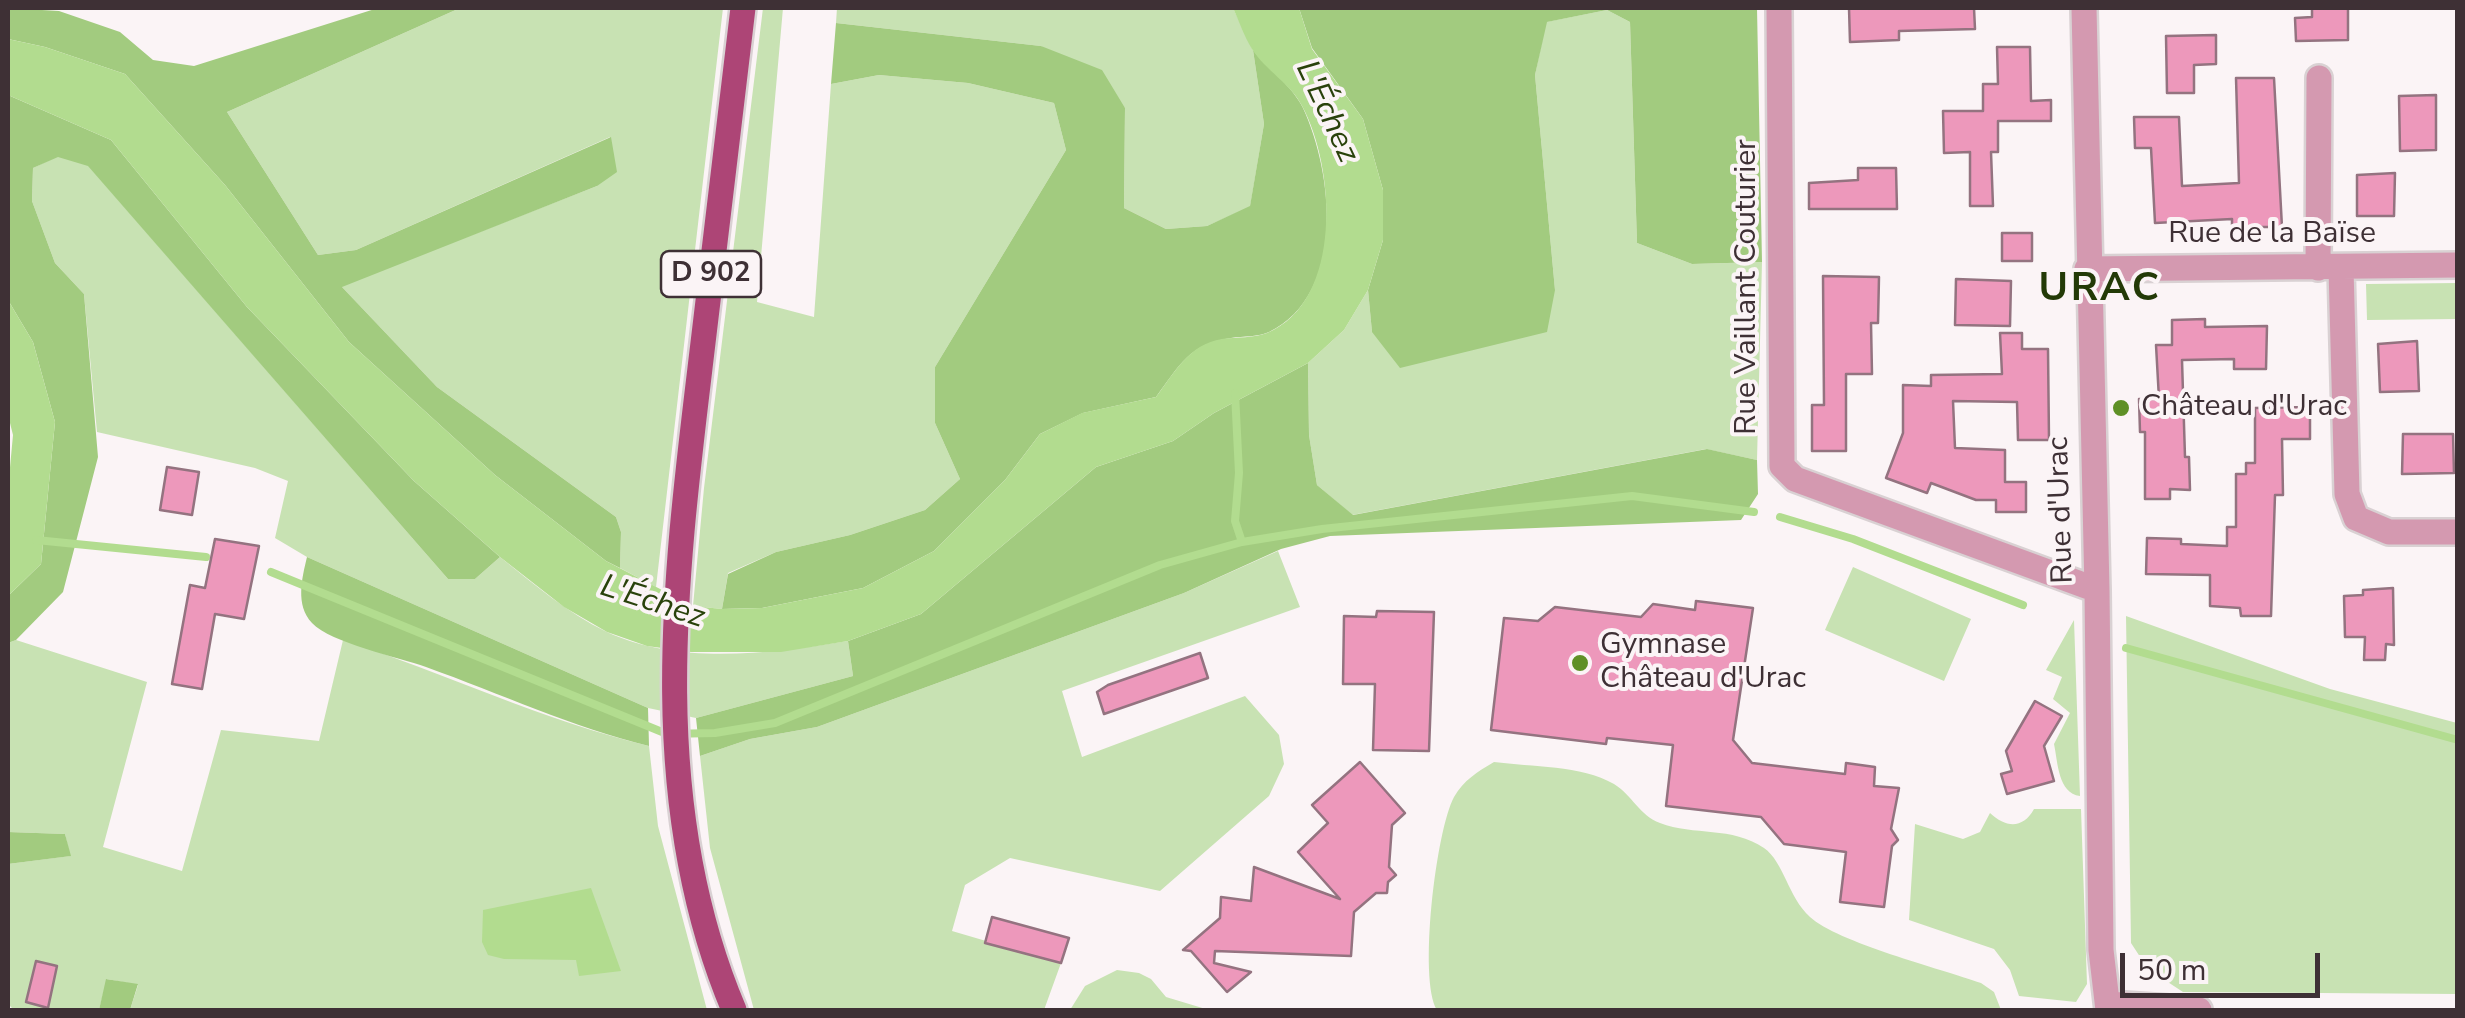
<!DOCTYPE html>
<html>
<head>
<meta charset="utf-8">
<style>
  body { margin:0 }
  #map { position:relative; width:2465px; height:1018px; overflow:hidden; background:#fbf4f6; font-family:"Nunito Sans",sans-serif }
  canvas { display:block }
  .frame { position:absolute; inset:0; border:10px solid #3e3035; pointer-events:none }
  .scale { position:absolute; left:2120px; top:953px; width:200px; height:45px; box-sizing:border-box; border:5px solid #3e3035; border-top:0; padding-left:12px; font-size:30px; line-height:35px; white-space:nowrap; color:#3e3035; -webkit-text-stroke:8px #fbf4f6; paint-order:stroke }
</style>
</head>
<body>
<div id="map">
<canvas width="2465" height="1018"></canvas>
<div class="frame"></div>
<div class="scale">50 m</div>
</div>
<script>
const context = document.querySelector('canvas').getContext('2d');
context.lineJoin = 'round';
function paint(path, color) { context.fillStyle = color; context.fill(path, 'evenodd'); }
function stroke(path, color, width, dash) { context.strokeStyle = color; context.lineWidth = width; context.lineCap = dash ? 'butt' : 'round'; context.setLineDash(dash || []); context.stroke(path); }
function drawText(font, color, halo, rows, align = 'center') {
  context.font = font + ' "Nunito Sans",sans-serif'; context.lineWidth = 8; context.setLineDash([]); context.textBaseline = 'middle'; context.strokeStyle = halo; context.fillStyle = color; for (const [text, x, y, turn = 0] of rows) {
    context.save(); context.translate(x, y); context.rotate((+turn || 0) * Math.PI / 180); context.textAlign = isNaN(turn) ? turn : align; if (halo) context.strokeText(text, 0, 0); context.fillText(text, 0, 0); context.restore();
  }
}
paint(new Path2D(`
  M460,8h263l-67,579 -36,-19 1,-36 -5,-15 -179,-130 -96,-101 256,-100 13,-49 -254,113 -38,5 -91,-143z
  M763,8h20l-26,294 57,15 17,-233 48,-9 89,8 86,20 12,47 -131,217v56l25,56 -35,31 -75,25 -74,17 -48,21 -6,36 -29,-3 11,-118z
  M837,8h396l20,42 11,74 -14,83 -43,19 -41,3 -42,-21 1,-100 -84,-62 -205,-23z
  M1607,10l23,12 7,221 55,21 70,-2 -5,198 -51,-11 -354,66 -35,-30 -8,-50 -1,-72 36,-33 24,-40 4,42 183,-42 -20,-215 11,-53z
  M58,156l30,9 360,414h27l25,-22c34,27 67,56 107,75 73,34 164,21 241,9l5,35 -157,42 -48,-10 -341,-151 -32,-19 13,-57 -33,-13 -158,-36 -13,-138 -29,-31 -23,-62 1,-33z
  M2457,283v36l-90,1 -1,-36z
  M1278,551l22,56 -238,84 20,66 163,-61 34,39 5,29 -15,32 -109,95 -150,-33 -45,27 -13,46 109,32 -17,47h-290l-44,-162 -10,-92 50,-17 67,-12 367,-134z
  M1853,567l118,52 -27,62 -119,-51z
  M2126,616l204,73 127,34v271l-274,-2 -35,-23 -17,-26z
  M2074,620l6,176c-22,-3 -22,-33 -26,-52l16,-31 -17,-14 9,-22 -16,-7z
  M16,640l131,42 -44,165 79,24 39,-141 98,11 24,-101c102,33 201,81 306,106l9,80 49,184h-577l8,-25 -31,-6 -8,31h-85l-6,-6v-140l62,-8 -5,-22 -57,-2v-189z
  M1494,762c38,5 87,3 120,22 18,11 26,32 46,39 34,13 72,3 104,25 20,14 24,49 46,69 27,25 131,52 171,66l13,9 7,18h-564c-19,-30 -1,-180 17,-213 10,-17 23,-25 40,-35z
  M2034,809h47l6,175 -11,18 -57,-6 -9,-26 -16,-21 -85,-29 6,-96 48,15 17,-7 10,-19c16,15 33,16 44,-4z
  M1117,970l22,3 12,6 15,18 43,13h-139l15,-24z`), '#c8e2b3');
paint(new Path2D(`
  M8,8l51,3 61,21 33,28 41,6 184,-58h82l-233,104 91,143 38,-5 255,-113 6,35 -20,14 -255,101 95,100 179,130 5,15 -1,36 -14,-7 -111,-86 -146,-133 -124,-157 -100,-111 -80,-27 -37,-8z
  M1299,8h458l5,254 -70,2 -55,-21 -7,-221 -23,-12 -60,12 -12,53 20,215 -8,42 -147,36 -28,-36 -4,-42 15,-50v-50l-20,-71 -51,-71z
  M836,23l205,23 61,24 23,38 -1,100 42,21 41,-3 43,-20 14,-82 -11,-74c15,18 40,37 50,58 30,65 44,186 -34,224 -10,5 -26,4 -38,6 -41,5 -52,28 -75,59l-73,16 -43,21 -35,46 -71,71 -71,37 -101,20 -40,1 6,-35 48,-22 74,-17 75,-25 35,-31 -25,-56v-56l131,-217 -12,-47 -86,-20 -89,-8 -48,9z
  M8,95l103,45 136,167 167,174 86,76 -25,22h-27l-360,-413 -30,-9 -25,11 -1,33 23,62 29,31 14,163 -35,135 -47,48 -8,3v-47l33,-32 14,-142 -22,-80 -25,-42z
  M1308,363l1,72 8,50 36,30 354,-66 50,11 1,34 -17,26 -411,16 -49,13 -97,44 -367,134 -67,12 -50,17 -4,-38 157,-42 -5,-35 73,-27 175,-147 77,-26 41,-28z
  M307,557l341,151 1,38c-77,-19 -148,-52 -223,-79 -28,-10 -95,-24 -114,-44 -17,-18 -10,-45 -5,-66z
  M8,832l57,2 6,22 -63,8z
  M106,979l32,5 -8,26h-31z`), '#a2cb7f');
paint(new Path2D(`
  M1233,8h66l13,41 51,70 20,71v50l-15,50 -24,40 -36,33 -94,50 -41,28 -77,26 -175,147 -73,27 -67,11h-90l-44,-6 -40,-14 -43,-25 -64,-50 -86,-76 -167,-174 -136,-167 -103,-45v-56l37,8 80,27 100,111 124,157 146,133 111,86 87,45 29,3 40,-1 101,-20 71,-37 71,-71 35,-46 42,-21 74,-16c18,-24 33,-53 66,-58 14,-2 33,-1 45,-6 77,-32 68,-167 35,-227 -11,-22 -37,-36 -50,-57 -8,-13 -13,-28 -19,-41z
  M8,300l25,42 22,80 -14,142 -33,32v-107l5,-54 -5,-20z
  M591,888l30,83 -42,5 -3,-16 -72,-1 -16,-4 -6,-13 1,-32z`), '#b2dc8f');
stroke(new Path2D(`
  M1235,393l4,80 -4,48 7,21
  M1780,517l73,22 170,66
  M36,540l170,17
  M271,572l396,162 48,-1 60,-10 385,-158 82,-23 80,-13 310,-33 122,16
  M2126,648l332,92`), '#b2dc8f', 8);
const building = new Path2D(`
  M1849,8h125l1,21 -76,2v9l-49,2z
  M2312,8h36v32l-52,1 -1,-23 17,-1z
  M2216,35v29l-22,1v28h-27l-1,-57z
  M1997,47h33l1,54 20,-1v21h-53v31h-7l2,54h-23v-54l-26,1 -1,-42h40v-27h15z
  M2236,78h38l8,149h-50v-8l-77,4 -4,-75h-16l-1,-31h45l3,69 57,-3z
  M2436,95v55l-36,1 -1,-55z
  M1858,168h38l1,41h-88v-26l49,-3z
  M2395,173l-1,43h-37v-41z
  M2002,233h30v28h-30z
  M1823,276l56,1 -1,46h-7l1,51h-26v77h-34v-46h12z
  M1956,279l55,2 -1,45 -55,-1z
  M2205,319v8l62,-1 -1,43h-32v-10l-52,1 3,97h4l1,33 -20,-1v10h-25v-67h-5l-1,-33h20l-3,-54h16v-25z
  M2000,333h22v16h26l1,91h-31l-1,-38 -64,-1 2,47 50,2v32h21v30h-30v-12h-20l-45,-17 -4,10 -41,-15 17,-45v-48l28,1v-11l71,-1z
  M2417,341l2,50 -39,1 -2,-48z
  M2310,407v32h-28l1,56h-8l-4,121h-30l-1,-8 -30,-2v-31l-64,-1 1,-36 34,1v5l46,2v-19h9v-53h10v-11h9v-55z
  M2403,434h50l1,39 -52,1z
  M167,467l32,5 -7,43 -32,-5z
  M215,539l44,7 -15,73 -29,-5 -13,75 -30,-5 18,-99 15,3z
  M2393,588l1,57 -8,-1 -1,16h-21l1,-23h-20l-1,-41 19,-1v-5z
  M1696,601l57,7 -20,132 19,23 93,11 1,-11 29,4 -1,19 25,2 -8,41 7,11 -6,6 -8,61 -44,-5 6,-50 -62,-8 -23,-27 -95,-11 7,-61 -66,-7 -1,6 -115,-14 13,-112 34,3 17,-14 86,10 12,-13 42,6z
  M1377,611l57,1 -5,139 -56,-1 2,-66h-32l1,-68 32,1z
  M1200,653l8,25 -104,36 -7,-22 11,-7z
  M2035,701l27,15 -18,30 10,35 -47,13 -6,-20 11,-3 -6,-20z
  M1360,762l45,51 -13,12 -3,42 7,8 -8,7 -1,11h-11l-22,19 -3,44 -136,-5 -1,12 37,9 -24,20 -36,-41 -8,-1 37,-32 1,-21 30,4 3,-34 86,32 -42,-47 30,-29 -16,-18z
  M992,917l77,21 -8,25 -76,-20z
  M36,961l21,5 -9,42 -22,-6z`);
paint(building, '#ed98bb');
stroke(building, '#947380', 2.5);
const street = new Path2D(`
  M1779,8l3,458 13,13 302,111
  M2084,8l13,582 4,360 7,60
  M2318,268l1,-190
  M2341,268l6,226 9,24 33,14h69
  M2087,269l371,-4
  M2109,1004l90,6`);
const primary = new Path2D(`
  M734,1010c-87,-205 -60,-427 -34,-642 14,-120 29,-240 43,-360`);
stroke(street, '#d9d1d3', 30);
stroke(primary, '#d9d1d3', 30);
stroke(street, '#d499b0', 25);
stroke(primary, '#ad4576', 25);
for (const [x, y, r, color] of [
  [2121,408,10,"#5f9026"],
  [1580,663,10,"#5f9026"]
]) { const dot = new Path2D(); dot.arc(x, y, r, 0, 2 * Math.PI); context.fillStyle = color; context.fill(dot); stroke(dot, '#fbf4f6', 4); }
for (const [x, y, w] of [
  [711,274,100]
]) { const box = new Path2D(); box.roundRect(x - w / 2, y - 23, w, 46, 8); context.fillStyle = '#fbf4f6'; context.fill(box); stroke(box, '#3e3035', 2.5); }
drawText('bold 28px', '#3e3035', null, [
  ["D 902",711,274]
]);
drawText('30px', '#3e3035', '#fbf4f6', [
  ["Rue de la Baïse",2272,235],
  ["Rue Vaillant Couturier",1748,287,-90],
  ["Rue d'Urac",2062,510,-92]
]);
drawText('30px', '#3e3035', '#fbf4f6', [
  ["Château d'Urac",2141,408],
  ["Gymnase",1600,646],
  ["Château d'Urac",1600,680]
], 'left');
drawText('italic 32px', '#29420b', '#fbf4f6', [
  ["L'Échez",1326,112,65],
  ["L'Échez",652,603,18]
]);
context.letterSpacing = '2.5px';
drawText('bold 40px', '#233a07', '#fbf4f6', [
  ["URAC",2100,290]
]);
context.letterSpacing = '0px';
</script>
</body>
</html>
